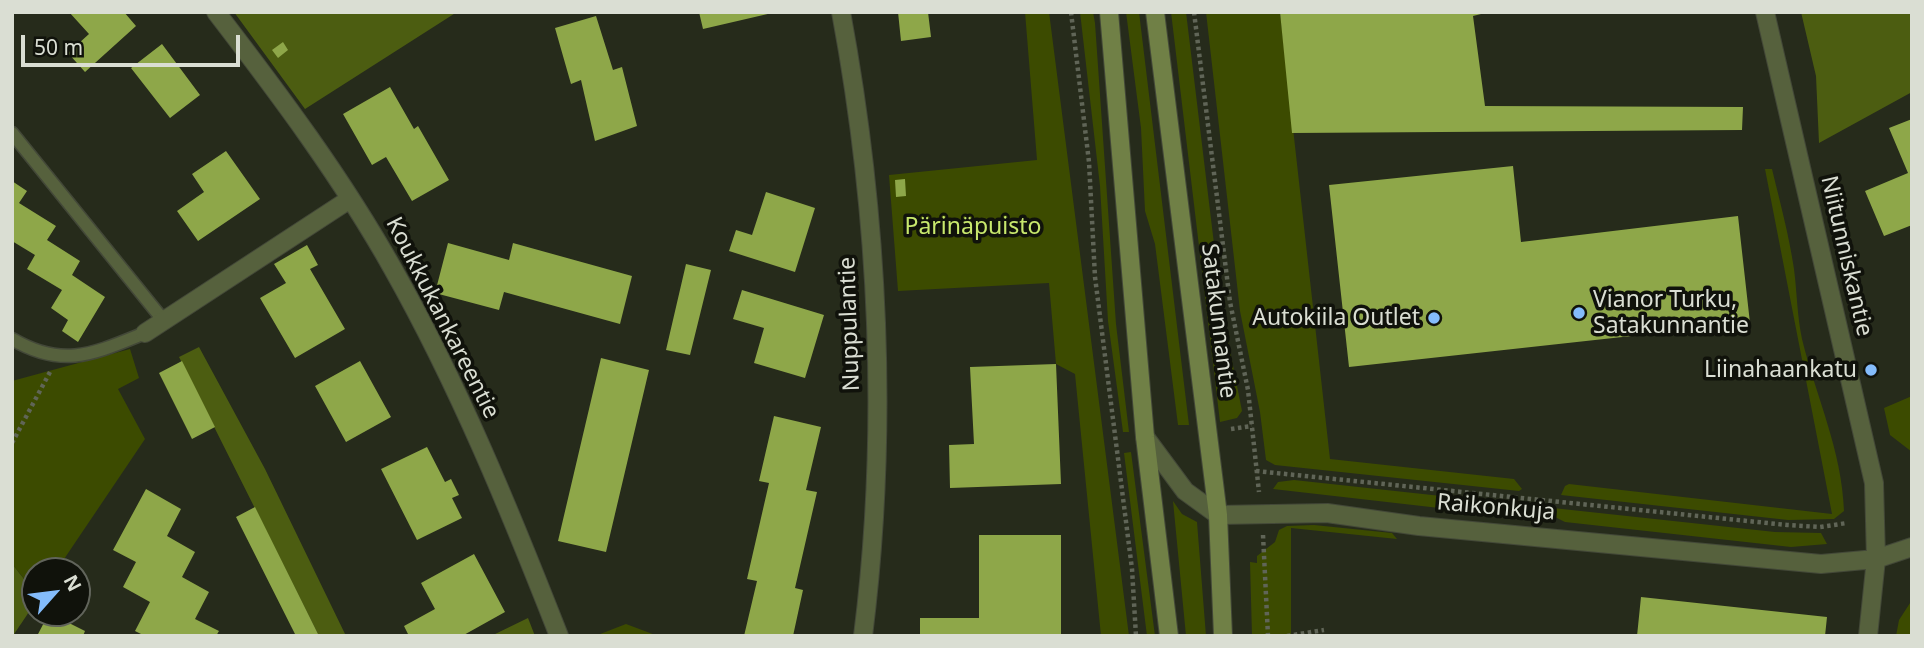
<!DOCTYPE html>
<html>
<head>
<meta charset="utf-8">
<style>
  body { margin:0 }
  #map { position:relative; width:1924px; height:648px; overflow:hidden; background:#262b1b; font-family:"Noto Sans",sans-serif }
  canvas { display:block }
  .frame { position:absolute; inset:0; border:14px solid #daded3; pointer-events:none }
  .north { position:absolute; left:21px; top:557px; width:70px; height:70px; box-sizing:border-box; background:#10120b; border:2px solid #61645b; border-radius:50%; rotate:62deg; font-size:19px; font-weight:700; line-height:28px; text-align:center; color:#daded3 }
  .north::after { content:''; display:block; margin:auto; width:24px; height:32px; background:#84bcfb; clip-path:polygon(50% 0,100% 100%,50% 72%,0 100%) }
  .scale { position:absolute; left:21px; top:35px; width:219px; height:32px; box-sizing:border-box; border:4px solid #daded3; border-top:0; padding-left:9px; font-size:21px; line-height:24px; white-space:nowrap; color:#daded3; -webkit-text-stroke:5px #10120b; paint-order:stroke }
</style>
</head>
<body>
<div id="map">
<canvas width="1924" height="648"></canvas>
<div class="frame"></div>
<div class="north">N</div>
<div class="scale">50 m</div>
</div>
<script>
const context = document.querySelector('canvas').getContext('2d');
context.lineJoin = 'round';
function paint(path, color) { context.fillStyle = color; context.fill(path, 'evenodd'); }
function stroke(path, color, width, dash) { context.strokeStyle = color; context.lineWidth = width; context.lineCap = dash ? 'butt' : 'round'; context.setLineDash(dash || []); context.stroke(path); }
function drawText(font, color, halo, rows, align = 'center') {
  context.font = font + ' "Noto Sans",sans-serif'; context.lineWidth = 7; context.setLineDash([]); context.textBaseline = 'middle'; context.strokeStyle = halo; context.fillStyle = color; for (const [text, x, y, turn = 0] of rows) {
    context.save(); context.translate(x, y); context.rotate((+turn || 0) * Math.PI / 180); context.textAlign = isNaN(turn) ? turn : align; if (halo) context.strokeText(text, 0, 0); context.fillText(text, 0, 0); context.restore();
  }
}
paint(new Path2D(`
  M1025,12h24l80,624h-28l-26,-262 -19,-10 -7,-81 -151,8 -9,-116 148,-15z
  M1080,12h13l2,11 21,301 13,108h-6l-15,-111 -8,-135z
  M1126,12h13l50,413h-11l-23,-181 -10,-33 -4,-83z
  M1171,12h15l36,298 20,101 -5,7 -17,4z
  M1206,12h74l50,447 184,20 8,10 -3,2 -244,-26 -9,-5 -6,-48 -20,-101z
  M1765,169h7c8,33 17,66 22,100 3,23 3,47 8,70 14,58 40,111 42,172l-10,8 -46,1 -227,-25 4,-9 4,-2 263,30z
  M130,349l9,29 -21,11 27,50 -89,132h-21v21l-23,-28v-183z
  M1912,396v56l-22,-17 -6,-27z
  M1131,452l24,184h-8l-23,-183z
  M1294,480l230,25 -6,12 -245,-28 5,-7z
  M1173,501l9,13 15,8 9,114h-20z
  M1553,508l222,24 46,1 6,11 -36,3 -226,-25 -10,-5z
  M1314,525l78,8 5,6 -106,-11v108h-39l-2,-74 7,1v-7l18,-14 4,-12 8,-4z
  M1912,600v36h-16l3,-16z
  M626,624l32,12h-63z`), '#3c4b00');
paint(new Path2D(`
  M234,12h223l-152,97z
  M1801,12h111v80l-93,51 -3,-67z
  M199,347l66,122 81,167h-27l-140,-279z
  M12,564c30,37 27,33 1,72z
  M528,618l7,18h-44z`), '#4c5d11');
paint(new Path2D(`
  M69,12h55l12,14 -51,46 -17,-19 21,-19z
  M699,12h73v1l-69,16z
  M898,12h30l3,25 -30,4z
  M1280,12h209l-16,4 12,90 258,1 -1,23 -450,3z
  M596,16l17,54 9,-3 15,59 -42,15 -14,-61 -10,4 -16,-56z
  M283,42l5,8 -10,8 -6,-8z
  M162,44l38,51 -30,23 -39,-50z
  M390,87l24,42 4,-3 31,54 -37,21 -26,-44 -14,8 -29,-51z
  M1912,119v106l-28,11 -19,-45 43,-18 -19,-45z
  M226,151l34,48 -62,42 -21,-30 27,-19 -12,-18z
  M1513,166l8,76 217,-26 12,107 -401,44 -20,-182z
  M905,179l1,17 -10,1 -1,-17z
  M12,181l15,10 -8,12 37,23 -9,14 33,21 -8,14 33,22 -27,45 -16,-11 6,-11 -17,-12 11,-18 -35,-21 8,-14 -23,-14z
  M766,192l49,16 -20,64 -66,-21 7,-21 16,5z
  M448,243l61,17 4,-17 119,33 -12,48 -116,-32 -5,18 -64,-17z
  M307,245l11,20 -8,4 35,60 -50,29 -35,-60 26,-15 -12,-19z
  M686,264l25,6 -21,85 -24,-5z
  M742,290l82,25 -19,63 -51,-15 10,-35 -31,-9z
  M601,358l48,12 -43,182 -48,-11z
  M182,361l33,66 -23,12 -33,-66z
  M360,361l31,56 -45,25 -31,-56z
  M1056,364l5,120 -111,4 -1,-43 25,-1 -4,-77z
  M774,416l47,11 -15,63 11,2 -22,96 8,2 -10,46h-49l13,-55 -10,-2 22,-96 -10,-2z
  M427,447l18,35 6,-3 8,16 -7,3 10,20 -45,22 -36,-71z
  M146,489l35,20 -14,27 28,16 -13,25 27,15 -14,27 24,12 -3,5h-71l-10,-5 15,-29 -27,-15 13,-25 -23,-12z
  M255,507l64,129h-23l-60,-119z
  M979,535h82v101h-141v-18h59z
  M474,554l31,58 -43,24h-53l-5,-10 31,-17 -14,-26z
  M1641,597l186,20 -2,19h-188z
  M49,613l36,18 -2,5h-46z`), '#8ea749');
const service = new Path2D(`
  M12,133l152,188
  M12,339c51,30 81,15 133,-6`);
const minor = new Path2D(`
  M216,12c63,82 126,166 177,257 66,117 117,242 166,367
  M841,12c38,204 48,418 22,624
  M1765,12l109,471 2,76 -8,77
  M145,333l205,-134
  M1145,437l40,54 33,24 109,-2 92,13 402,38 55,-5 36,-12`);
const secondary = new Path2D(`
  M1109,12l36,425 24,199
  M1155,12l63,503 5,121`);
stroke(service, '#434838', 15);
stroke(minor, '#434838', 20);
stroke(secondary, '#434838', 20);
stroke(new Path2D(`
  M1071,12l18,150 6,115 37,292 4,67
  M1194,12l36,290 18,88 11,102
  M1231,429l21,-3
  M12,443l38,-71
  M1256,471l531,54 33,2 27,-4
  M1263,535l5,101
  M1287,636l37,-6`), '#606557', 4.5, [3.5, 3.5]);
stroke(service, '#56613d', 12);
stroke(minor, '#56613d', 18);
stroke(secondary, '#708046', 18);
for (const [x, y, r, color] of [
  [1579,313,7,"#84bcfb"],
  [1434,318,7,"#84bcfb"],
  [1871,370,7,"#84bcfb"]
]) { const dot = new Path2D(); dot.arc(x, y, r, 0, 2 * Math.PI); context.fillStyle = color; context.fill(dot); stroke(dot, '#10120b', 2.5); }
drawText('23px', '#c8e86d', '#10120b', [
  ["Pärinäpuisto",973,227]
]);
drawText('23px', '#daded3', '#10120b', [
  ["Niitunniskantie",1846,256,77],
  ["Koukkukankareentie",442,318,63],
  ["Satakunnantie",1218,321,83],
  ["Nuppulantie",850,324,-92],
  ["Raikonkuja",1496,508,5]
]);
drawText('23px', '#daded3', '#10120b', [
  ["Vianor Turku,",1593,300,"left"],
  ["Satakunnantie",1593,326,"left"],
  ["Autokiila Outlet",1420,318],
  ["Liinahaankatu",1857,370]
], 'right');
</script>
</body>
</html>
